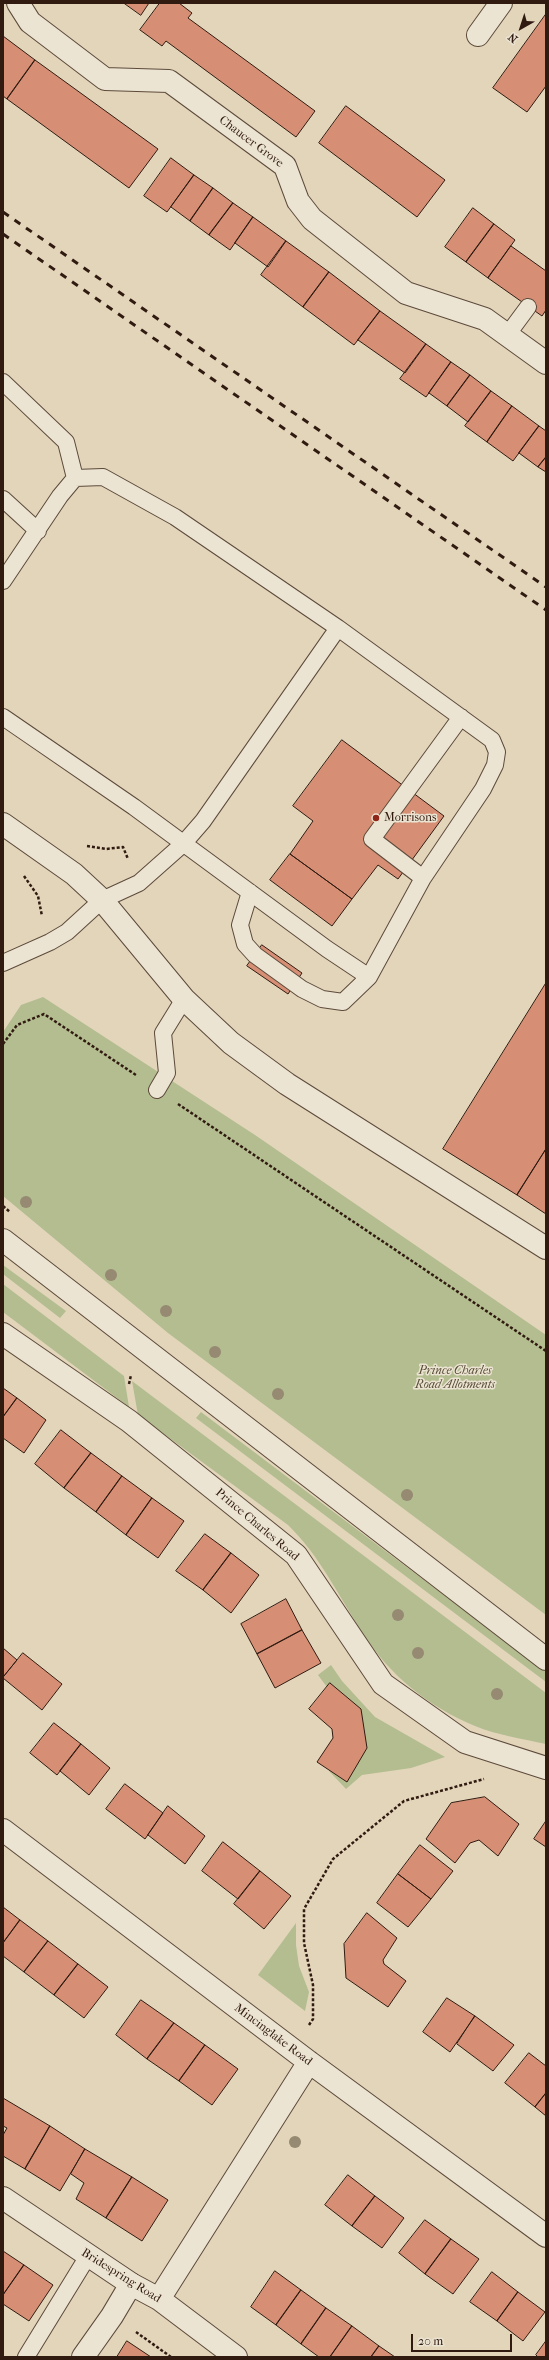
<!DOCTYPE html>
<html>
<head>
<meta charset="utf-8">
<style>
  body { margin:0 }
  #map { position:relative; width:549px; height:2360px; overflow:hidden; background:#e2d5ba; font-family:"IM FELL French Canon",serif }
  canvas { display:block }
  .frame { position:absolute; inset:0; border:4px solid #311b11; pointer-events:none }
  .north { position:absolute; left:501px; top:8px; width:40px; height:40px; -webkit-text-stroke:3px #ece4d2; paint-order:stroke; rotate:219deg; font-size:11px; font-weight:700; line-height:16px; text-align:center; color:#311b11 }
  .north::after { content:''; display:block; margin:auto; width:14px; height:18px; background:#311b11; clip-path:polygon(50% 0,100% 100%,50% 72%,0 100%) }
  .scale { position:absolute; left:411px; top:2334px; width:101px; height:18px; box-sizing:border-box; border:2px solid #311b11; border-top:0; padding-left:5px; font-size:12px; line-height:14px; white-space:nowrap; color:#311b11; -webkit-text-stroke:3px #ece4d2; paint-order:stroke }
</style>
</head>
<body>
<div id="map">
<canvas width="549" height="2360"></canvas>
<div class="frame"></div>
<div class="north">N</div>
<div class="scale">20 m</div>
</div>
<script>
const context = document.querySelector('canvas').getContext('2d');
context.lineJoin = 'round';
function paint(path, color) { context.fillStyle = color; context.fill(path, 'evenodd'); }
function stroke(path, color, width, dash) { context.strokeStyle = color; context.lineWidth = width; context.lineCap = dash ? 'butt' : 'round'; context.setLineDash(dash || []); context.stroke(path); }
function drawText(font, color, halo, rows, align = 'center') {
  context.font = font + ' "IM FELL French Canon",serif'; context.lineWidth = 3; context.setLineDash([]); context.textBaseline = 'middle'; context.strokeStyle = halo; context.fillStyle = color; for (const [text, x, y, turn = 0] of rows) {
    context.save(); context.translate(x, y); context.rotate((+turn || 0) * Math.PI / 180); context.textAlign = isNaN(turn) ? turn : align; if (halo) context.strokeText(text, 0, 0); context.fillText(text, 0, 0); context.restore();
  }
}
paint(new Path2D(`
  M43,997l212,138 291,200v280l-378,-282 -165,-137v-164l18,-27z
  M3,1265l63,46 -6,7 -57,-44z
  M3,1284l121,92 5,31 -126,-95z
  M132,1381l414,312v51c-23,-5 -49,-9 -71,-18 -46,-19 -86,-51 -113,-94 -24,-37 -42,-76 -74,-107l-150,-110z
  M201,1412l345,260v10l-350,-264z
  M331,1665l11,16 33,36 70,40 -34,11 -49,7 -16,14 -17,-18 18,-31 -9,-38 -20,-27z
  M296,1923v22l3,21 10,26 -4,19 -47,-36z`), '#b3bd90');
const building = new Path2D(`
  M124,3h25l-8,12z
  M160,3h19l13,10 -4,5 127,93 -19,26 -130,-96 -4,5 -22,-16z
  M546,14v72l-19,26 -34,-24z
  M3,36l32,24 -28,39 -4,-3z
  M35,60l123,89 -29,39 -122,-89z
  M346,106l99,74 -28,37 -98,-74z
  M171,158l23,17 -27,37 -23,-16z
  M194,175l19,13 -23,33 -19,-14z
  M213,188l20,15 -24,32 -19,-14z
  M233,203l20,14 -23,33 -21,-15z
  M473,208l21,16 -28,38 -21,-15z
  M253,217l33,24 -18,26 -33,-24z
  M494,224l21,16 -27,38 -22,-16z
  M286,241l43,31 -26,35 -42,-32z
  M511,246l35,25v39l-4,6 -54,-38z
  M329,272l51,39 -26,34 -51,-38z
  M380,311l46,33 -21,29 -47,-33z
  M426,344l25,18 -25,35 -26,-18z
  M451,362l19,13 -23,31 -18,-13z
  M470,375l21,16 -23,31 -21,-16z
  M491,391l21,15 -25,36 -22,-16z
  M512,406l27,20 -26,35 -26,-19z
  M539,426l7,5v26l-8,10 -19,-14z
  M546,457v15l-8,-5z
  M342,740l102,76 -46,63 -20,-14 -26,34 -62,-45 23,-33 -20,-15z
  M290,854l62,45 -20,27 -62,-46z
  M262,945l40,28 -14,21 -41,-28z
  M546,983v166l-29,46 -74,-46z
  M546,1149v65l-29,-19z
  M3,1388l14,10 -14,19z
  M17,1398l29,22 -22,33 -21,-15v-21z
  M61,1430l30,23 -27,35 -29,-24z
  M91,1453l31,23 -26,36 -32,-24z
  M122,1476l30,22 -26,37 -30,-23z
  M152,1498l32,23 -26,37 -32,-23z
  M205,1534l26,19 -28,37 -27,-19z
  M231,1553l28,22 -28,38 -28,-23z
  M286,1599l16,31 -45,24 -16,-30z
  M302,1630l19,33 -46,25 -18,-34z
  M3,1648l14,12 -14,17z
  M23,1653l39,31 -20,26 -39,-32z
  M330,1683l31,26 6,39 -20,34 -30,-20 16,-24 -1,-9 -23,-20z
  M54,1723l27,21 -24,31 -27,-22z
  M81,1744l29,24 -21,27 -29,-24z
  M125,1784l38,29 -18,26 -39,-30z
  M485,1797l34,27 -21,32 -19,-16 -9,3 -15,20 -29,-24 25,-36z
  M168,1806l37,30 -20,28 -37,-29z
  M546,1821v26l-12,-8z
  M223,1842l37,29 -22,28 -36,-28z
  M420,1845l33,26 -22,28 -33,-25z
  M260,1871l31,25 -27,33 -30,-25z
  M398,1874l33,25 -23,28 -31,-24z
  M3,1907l17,13 -17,23z
  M367,1913l30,25 -14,22 1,4 22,17 -18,26 -42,-29 -2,-34z
  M20,1920l28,21 -24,31 -21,-16v-13z
  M48,1941l30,23 -24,31 -30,-23z
  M78,1964l30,23 -24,31 -30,-23z
  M447,1998l28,18 -25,36 -27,-20z
  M141,2000l33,23 -27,36 -31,-24z
  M475,2016l39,29 -21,26 -36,-27z
  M174,2023l31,22 -26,36 -32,-22z
  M205,2045l33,24 -26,36 -33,-24z
  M529,2053l17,13v27l-11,14 -30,-24z
  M546,2093v23l-11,-9z
  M3,2098l47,28 -25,43 -22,-13v-21l4,-7 -4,-2z
  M50,2126l35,23 -25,42 -35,-22z
  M85,2149l47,28 -26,41 -30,-19 8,-16 -13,-9z
  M348,2175l27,21 -23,30 -27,-21z
  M132,2177l36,23 -26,41 -36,-23z
  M375,2196l29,22 -22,30 -30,-22z
  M425,2220l26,19 -26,35 -26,-21z
  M451,2239l28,20 -26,35 -28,-20z
  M3,2251l21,14 -21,30z
  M24,2265l29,20 -24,36 -26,-17v-9z
  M275,2271l26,19 -25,35 -25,-18z
  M492,2272l26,20 -21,29 -27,-19z
  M301,2290l25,18 -25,36 -25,-19z
  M518,2292l27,20 -22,29 -26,-20z
  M326,2308l26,18 -22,31h-11l-18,-13z
  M352,2326l27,20 -8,11h-41z
  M127,2341l24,16h-34z
  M546,2341v16h-8l-2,-2z
  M379,2346l16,11h-24z`);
paint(building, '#d68f75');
stroke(building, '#311b11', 1);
const service = new Path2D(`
  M508,334l20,-27
  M3,382l63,60 9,36
  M3,499l35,32
  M3,581l57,-85 15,-18 28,-1 72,40 163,111
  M3,717l131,90 193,142 42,28 54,-99 -51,-39 89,-122
  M250,892l-10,33 5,19 10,11 47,34 20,10 21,3 26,-25
  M3,963l47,-21 17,-10 35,-32 37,-17 44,-39 20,-23 135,-193 154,112 5,12 -2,13 -12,24 -60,89
  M157,1090l10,-17 -4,-40 21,-34
  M26,2357l62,-101`);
const pedestrian = new Path2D(`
  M478,35l23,-32
  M83,2357l29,-41 19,-32`);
const minor = new Path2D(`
  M18,3l12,19 75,57 64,2 116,85 13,35 14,18 94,74 79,26 61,44
  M3,824l71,50 28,26 82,99 47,44 56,41 259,164
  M3,1334l126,87 167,134 87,129 82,58 81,26
  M3,1830l306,232 237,174
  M3,2198l128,86 28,15 77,58
  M159,2299l150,-237`);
const tertiary = new Path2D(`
  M3,1240l543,419`);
stroke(service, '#5d4a3b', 18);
stroke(pedestrian, '#5d4a3b', 24);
stroke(minor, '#5d4a3b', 24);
stroke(tertiary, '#5d4a3b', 24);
stroke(new Path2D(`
  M87,846l19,3 17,-2 5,12
  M24,876l14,20 4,20
  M3,1044l14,-19 27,-11 92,61
  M178,1104l368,247
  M3,1206l7,6
  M129,1384l2,-9
  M309,2025l4,-6v-34l-9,-42v-34l29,-50 71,-58 80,-22
  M136,2332l35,25`), '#311b11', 2.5, [3, 2]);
stroke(service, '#ece4d2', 16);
stroke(pedestrian, '#ece4d2', 22);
stroke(minor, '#ece4d2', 22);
stroke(tertiary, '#ece4d2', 22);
stroke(new Path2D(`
  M3,212l543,375
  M3,234l543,376`), '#311b11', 3, [7, 7]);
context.fillStyle = '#968a72';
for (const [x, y] of [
  [26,1202],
  [111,1275],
  [166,1311],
  [215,1352],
  [278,1394],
  [407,1495],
  [398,1615],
  [418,1653],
  [497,1694],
  [295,2142]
]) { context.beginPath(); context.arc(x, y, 6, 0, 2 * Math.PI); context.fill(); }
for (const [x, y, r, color] of [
  [376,818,4,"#8f2418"]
]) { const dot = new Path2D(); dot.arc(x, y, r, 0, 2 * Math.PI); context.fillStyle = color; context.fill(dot); stroke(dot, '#ece4d2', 1.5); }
drawText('12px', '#311b11', '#ece4d2', [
  ["Chaucer Grove",251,142,37],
  ["Prince Charles Road",257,1525,40],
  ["Mincinglake Road",273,2035,37],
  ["Bridespring Road",121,2276,32]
]);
drawText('12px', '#311b11', '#ece4d2', [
  ["Morrisons",384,818]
], 'left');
drawText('italic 12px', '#584c37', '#ece4d2', [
  ["Prince Charles",455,1371],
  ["Road Allotments",455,1385]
]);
</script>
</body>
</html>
